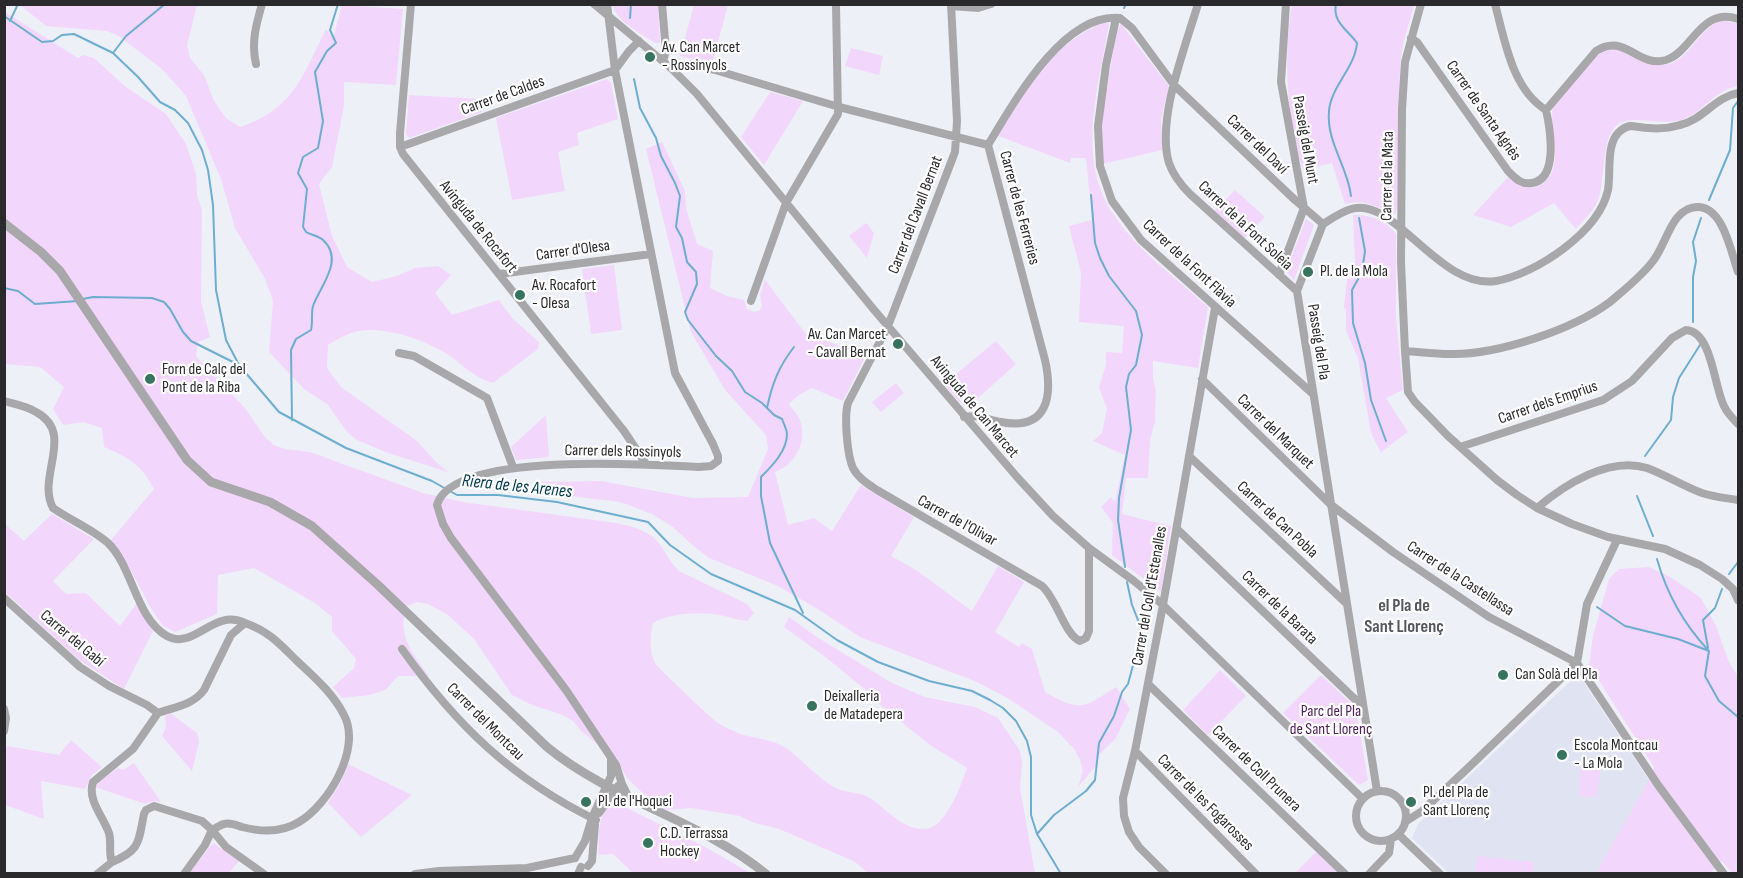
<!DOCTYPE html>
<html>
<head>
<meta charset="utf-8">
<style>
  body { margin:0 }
  #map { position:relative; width:1743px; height:878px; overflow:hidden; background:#eef0f8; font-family:"Sofia Sans Condensed",sans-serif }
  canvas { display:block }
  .frame { position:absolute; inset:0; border:6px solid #2a2a2d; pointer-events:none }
</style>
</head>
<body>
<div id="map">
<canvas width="1743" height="878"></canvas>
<div class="frame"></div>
</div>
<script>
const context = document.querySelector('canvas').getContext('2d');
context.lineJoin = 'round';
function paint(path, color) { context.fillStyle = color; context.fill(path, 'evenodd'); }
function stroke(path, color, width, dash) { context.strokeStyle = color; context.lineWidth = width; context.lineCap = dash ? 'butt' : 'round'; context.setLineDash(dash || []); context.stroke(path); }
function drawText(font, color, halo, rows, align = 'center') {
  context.font = font + ' "Sofia Sans Condensed",sans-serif'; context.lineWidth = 4.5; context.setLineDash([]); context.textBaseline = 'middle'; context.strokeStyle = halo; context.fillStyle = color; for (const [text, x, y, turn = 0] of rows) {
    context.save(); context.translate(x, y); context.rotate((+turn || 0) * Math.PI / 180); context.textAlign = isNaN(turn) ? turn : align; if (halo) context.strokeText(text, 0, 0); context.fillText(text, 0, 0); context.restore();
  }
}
paint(new Path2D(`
  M1578,674l71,106 64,89 -3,5 -261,-1 -37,-35 6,-14z`), '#e0e3f2');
paint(new Path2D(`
  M20,5h177l-10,41 3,12 14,17 10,26 12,17 14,9c54,-18 63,-52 86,-98l7,9 9,-33 61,4 -7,76 -52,-3v24l-12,61 -13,17 13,52 15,31 25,15 25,-6 18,-8 23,-2 13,9 -16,18 17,22 47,-15 14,19 26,23 -1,7 -45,34c-17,-4 -29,-17 -43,-27 -23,-16 -65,-30 -92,-25 -12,3 -20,8 -30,14l-1,23 14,19 76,54 19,21 12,10 -60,-19 -31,-13 -9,-7 -21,-29 -23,-15 -35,-37 4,-51 -8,-22 -30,-51 -14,-49 -35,-83 -23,-26 -44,-34 -12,-5 -61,-5z
  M613,5h45l2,38h-5c-13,-9 -40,-22 -42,-38z
  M694,5h34l-16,59 -32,-8z
  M1292,5h122l-11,39 -3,21 -3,143 -2,6c-19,-5 -27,-16 -50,-10l-13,-41 -29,7c-16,-52 -20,-112 -11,-165z
  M5,12l73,46 5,-3 11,3 32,29 40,27 20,30 10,29 1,22 5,15 -1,92 9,35 -12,5 -2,14 48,51 21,30 9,8 11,4 25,3 113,41 40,9 153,21c16,3 32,7 43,20 7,10 11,19 20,28l68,33 7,9 -7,8c-8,-1 -15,-3 -23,-5 -19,-5 -55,-3 -71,7 -3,13 -4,27 2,40 3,5 56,55 63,60 6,4 14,7 20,10 16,6 33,5 48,15 17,12 31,30 50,40 10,5 28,5 34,10 17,11 32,32 55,31 21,-1 36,-44 42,-61l-37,-23 -51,-41 -7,-9 -48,-39 -40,-29 5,-10 28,20 75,46 33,14 50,10 23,11 22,33 2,11 -2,26 15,85h-167l-13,-11 -11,-5 -65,-28 -27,-7 -12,-6 -49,-8 -23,2 -11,-3 -30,-29 -11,-19 -35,-28 -7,-9 -11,-7 -31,-10 -20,-10 -38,-56 -26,-24 -20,-11 -11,-2 -10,4c-11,29 6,48 22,70h-31l-13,14 -15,5 -28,3 -9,-11 21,-19 2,-9 -24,-28v-14l-17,-14 -61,-35 -36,7 -1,39 -42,18 -12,-6 -11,-16 -23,-43 -18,-27 43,-51c-13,-25 -25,-31 -50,-42l-2,-19 -18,-6 -21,3 -10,-16 11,-22 -24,-20 -35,-3z
  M1722,20l16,4v62c-23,4 -34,25 -54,33 -21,8 -46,-4 -64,4 -20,10 -14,58 -22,77 -4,11 -15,20 -22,29l-22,-26 -43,24 -38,-12 35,-38c8,7 18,14 30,9 30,-13 10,-55 15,-79 11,-12 41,-54 54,-58 9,-3 18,4 26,8 11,5 23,10 36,7 20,-5 31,-36 53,-44z
  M1105,22l4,2c-10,61 -34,135 5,191 24,36 63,64 94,92l-10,61 -45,-7v17l3,13 -1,31 -5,18 -2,38h-22l-4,36 49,12 -10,66 -49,-37 1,-32 -12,-16 10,-10 4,5 10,-47 -32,-14 9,-8 5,-24 -8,-22 7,-22v-13l16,1 2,-27 -45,-4 2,-49 -12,-47 23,-6 -6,-62h-15l-1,5 -72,-27c24,-45 57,-95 107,-114z
  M1121,24l48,62 -8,34 1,30 -59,14 -2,-33 2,-19 14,-83z
  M851,48l32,8 -4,19 -34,-9z
  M607,79l4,4 7,36 -41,14 2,12 -21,7 7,39 -53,9 -16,-82z
  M770,92l33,9 -39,64 -23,-28z
  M409,95l74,4 -1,13 -73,26 -3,-4z
  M662,142l23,49 1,17 11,36 16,7 -3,37 17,8 17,4 3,9 8,3 5,-2 2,-4 -2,-11 5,-15 41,54 60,21 -23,46 -31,-13 -13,7 -10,9c3,5 9,10 11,16 8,21 -5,45 -25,52l13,53 26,-7 18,13 29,-46 53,32 -23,39 25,14 56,41 26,-45 26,16 -29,50 24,15 3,-4 10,6 13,43c36,20 37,17 71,-5l14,22 -14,29 -16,16 -5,13 -17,20 5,-16 -3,-11 -6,-11 -16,-17 -49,-33 -32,-17 -117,-45 -39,-26 -43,-25 -69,-28 -18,-14 -18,-17 -21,-13 -32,-12 -59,-7 -22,-13 62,-1 92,17 55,-1 20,-48 -2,-14 -41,-45 -34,-58 -45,-183z
  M1235,190l30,27 -21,21 -30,-27z
  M1353,215c16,-1 33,5 43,19v84l7,72 -17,8 22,34 -23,17 -4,4 -10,-20 -13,-75 -12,-27v-22l-2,-1 3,-29h4l4,-18z
  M1306,219l8,6 -20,55 -8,-9z
  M866,223l8,10 -7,25 -18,-22z
  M614,265l8,65 -31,4 -9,-65z
  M996,341l20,23 -48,43 -10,-6 -14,-17z
  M896,383l8,10 -23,19 -9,-10z
  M546,415l3,42 -33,3 -5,-13z
  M52,514l42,25 -41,42 13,13 20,-1 34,33 17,-23 16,28 -29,58 -45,-29 -74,-68 -1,-69 20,18z
  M1649,567l23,11 29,20 15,28 13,36 9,15v196h-6l-10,-12 -12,12h-114l53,-93 5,-13 -65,-102 4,-29 16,-57 10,-10z
  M1220,670l26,26 -38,39 -25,-25z
  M1321,675l35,33 12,72 -9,5 -76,-72z
  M170,713l27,20 2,9 -7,29 -30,-35 4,-9 -1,-10z
  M71,740l31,27 -11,9 -6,13 -44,-8 3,38 -39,-14 -1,-46 3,-13 52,9z
  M1581,761l20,1 -4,35 -18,-1z
  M134,763l27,39 -8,-1 -8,3 -50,-17 5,-7 18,-12 5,2z
  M348,764l64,31 -51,42 -33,-34 14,-23z
  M615,802l94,47 41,24h-117l-20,-19 -14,1c-1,-16 -2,-45 16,-53z
  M213,843l26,18 -10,12h-40z
  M1316,852l22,21h-43z
  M1477,856l57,6 -1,11h-58z`), '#f3d6fc');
stroke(new Path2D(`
  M1336,4c-4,18 12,26 21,39 -2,25 -26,43 -28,68 -3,31 19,56 22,85
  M1124,8l2,-4
  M4,16l38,26 11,-1 9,-6 12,-1 39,19 25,24 22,25 15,8 13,13 14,27 6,20 5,35 3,85 10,50 13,25 40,47 67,36 86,33 25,14h41l59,7 91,20 22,23 41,29 84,36 42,30 41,22 51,19 43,10 18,9 13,8 13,13 11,20 4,16v58l6,19 24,40
  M630,18l1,-14
  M10,21l8,-17
  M113,53l13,-17 39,-32
  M634,79l6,29 16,30 5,18 14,27 5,13 -4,31 6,11 5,24 9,10 1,12 -12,28 3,8 28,36 16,15 13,21 17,11 12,12 8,4c2,5 5,11 5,15 0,17 -15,32 -26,43v19l9,47 33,70
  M1091,195l4,48 5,15 9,18 27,35 6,24 -6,30 -7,9 -3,13 5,43 -12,68 -1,22 7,47
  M1709,200l21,-50 3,-42 5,-7
  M1359,218l6,33 -3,21 -10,18 1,33 12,40 6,37 15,41
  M4,288l14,3 17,13 43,-3
  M83,299l10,-2 59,1 12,4 6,7 13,23 8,9 46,23
  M1693,322v-45l3,-16 -3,-19 8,-24
  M767,408c5,-24 12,-42 27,-61
  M292,420l-1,-70 5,-11 15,-9c2,-8 0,-17 2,-24 7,-20 32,-46 10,-66 -4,-4 -12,-5 -17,-8l-3,-5 4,-38 -9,-16 5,-16 15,-9 5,-27 -8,-49 12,-21 9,-8 -6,-13 8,-26
  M1645,456l26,-36 2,-23 6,-19 21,-33
  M1637,496l16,40
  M1657,559c10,36 26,64 51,91
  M1729,574l9,-12
  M1597,607l28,19 53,13 31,12 -4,25 14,25 19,16
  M1708,648l-5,-28 12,-12 7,-19
  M1037,834l17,-19 32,-24 9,-11 4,-37 15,-27 8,-24 6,-8 12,-45v-14l-8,-20 -5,-23`), '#6dadd0', 2);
stroke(new Path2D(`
  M411,4l-11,129v14l3,7 221,277 22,33
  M594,4l77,64 26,26 178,217 142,166 36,39 36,32 45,33 29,24 200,194
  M607,4l8,66 60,303 38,71 5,12v5l-7,5 -12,1c-47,-2 -247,-17 -262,38l6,19 8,14 115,152 50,75 6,19 6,12
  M662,4l4,47 -3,10
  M951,4l6,117 -2,31 -67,174 -40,77c-4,13 -1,52 5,65 5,10 15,16 24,22l165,96c15,13 22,48 38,55l6,-3 3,-7v-83
  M1198,4c-13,44 -42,116 -29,159 4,12 12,22 21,31l107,97
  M1421,4l-16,58 -3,47 -1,153 4,89 3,41 7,10 33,34 49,44 20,15 20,13 35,16 36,13 57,12 35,16 22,14 11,10 5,11
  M1495,4c10,37 17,85 51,106l50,-59c29,-19 41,17 70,9 26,-8 35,-54 72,-41
  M951,6l27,2 13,-4
  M1116,18l-10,47 -8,61 2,40 12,35 29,39 172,154
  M1411,38l6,4 91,129c7,7 13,14 24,12 27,-4 18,-55 14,-73
  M256,64c-5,-21 0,-39 6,-60
  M671,68l19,-4 25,6 124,37 149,38
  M615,70l14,-19 10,-10
  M988,145c25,-41 75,-133 132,-127l12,10 42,57 121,115 28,24
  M400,147l215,-77
  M499,274l152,-20
  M1279,275l25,-67 -23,-126 5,-78
  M751,301l35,-98 52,-89 -2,-110
  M1405,351c15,1 30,3 45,3 47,1 122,-24 160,-52 14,-12 32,-26 43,-41 14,-17 18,-53 44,-54 26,-1 34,45 41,65
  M399,353l15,3 73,42 26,69
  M1202,379l128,125 63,48 96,65 88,46 81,122 66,89
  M4,401c11,3 23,5 32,11 40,21 0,65 17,96 17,12 39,21 55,35 25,24 28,76 59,93 27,15 47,-29 78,-13
  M964,417c14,-3 23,3 37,5 47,9 52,-26 44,-62l-57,-215
  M1460,447l143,-47 29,-19 40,-43 14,-8c26,1 28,57 38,76 3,7 9,13 14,18
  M1189,456l157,147
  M1537,508c27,-23 72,-52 110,-40 19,7 36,18 55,25 12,4 24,5 36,7
  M1177,529l186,178
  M4,598l76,69 29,19 38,19 11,8
  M402,649c54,76 110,130 194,171
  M1148,684l197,190
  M4,709l2,9 -2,13
  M1135,751l121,123
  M1377,791l-80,-500 26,-67c8,-5 18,-12 28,-15 43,-14 88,81 145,72 40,-7 103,-49 112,-91 3,-17 -2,-44 10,-57 3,-3 7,-6 12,-7 6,0 12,2 18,2 11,1 22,0 32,-3 23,-5 35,-28 58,-32
  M1356 816a25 25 0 1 1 50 0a25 25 0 1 1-50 0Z
  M599,813l19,-27
  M1405,822l17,-11 46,-43 109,-105 10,-59 30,-64
  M212,830l14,17 38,27
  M1398,834l42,40
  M575,858l10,-17 7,-23 19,-42v-16
  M112,862c29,-12 26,-20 32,-48l2,-4 8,-4 48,15 10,9c4,-2 8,-5 12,-6 6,-2 12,1 18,3 19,5 39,6 57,-5 29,-17 63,-73 45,-107 -11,-22 -30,-38 -48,-55 -17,-17 -28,-29 -51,-37l-14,12 -27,55c-11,15 -29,17 -46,23
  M588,866l4,-5 3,-37
  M97,874l15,-12c-4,-10 0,-19 -3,-29 -6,-17 -22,-33 -16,-51l40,-33 25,-36
  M184,874l21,-29 7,-15
  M415,874l24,-3 88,-3 48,-10
  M578,874l3,-7
  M1166,874l-27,-27 -10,-15 -5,-16 -1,-18 12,-47 28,-146 52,-297
  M1369,874l20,-21 2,-14`), '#a8a7aa', 8);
stroke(new Path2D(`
  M4,223l37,29 19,19 127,189 24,22 59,20 42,24 66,59 169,162c66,54 153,73 219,127`), '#a8a7aa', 9);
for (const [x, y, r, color] of [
  [650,57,6,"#367460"],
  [1308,272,6,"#367460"],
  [520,295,6,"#367460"],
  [898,344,6,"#367460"],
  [150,379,6,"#367460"],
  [1503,675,6,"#367460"],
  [812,706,6,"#367460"],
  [1562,755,6,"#367460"],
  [586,802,6,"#367460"],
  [1411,802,6,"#367460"],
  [648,843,6,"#367460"]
]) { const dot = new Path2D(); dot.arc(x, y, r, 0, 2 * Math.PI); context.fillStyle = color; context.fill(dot); stroke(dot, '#fff', 2); }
drawText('16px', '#2a2a2d', '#fff', [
  ["Av. Can Marcet",662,48],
  ["- Rossinyols",662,66],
  ["Pl. de la Mola",1320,272],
  ["Av. Rocafort",532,286],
  ["- Olesa",532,304],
  ["Av. Can Marcet",886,335,"right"],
  ["- Cavall Bernat",886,353,"right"],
  ["Forn de Calç del",162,370],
  ["Pont de la Riba",162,388],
  ["Can Solà del Pla",1515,675],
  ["Deixalleria",824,697],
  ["de Matadepera",824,715],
  ["Escola Montcau",1574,746],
  ["- La Mola",1574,764],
  ["Pl. del Pla de",1423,793],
  ["Sant Llorenç",1423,811],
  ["Pl. de l'Hoquei",598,802],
  ["C.D. Terrassa",660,834],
  ["Hockey",660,852]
], 'left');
drawText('16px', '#2a2a2d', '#fff', [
  ["Carrer de Caldes",503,96,-20],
  ["Carrer de Santa Agnès",1483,111,55],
  ["Passeig del Munt",1305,140,80],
  ["Carrer del Daví",1257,145,44],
  ["Carrer de la Mata",1388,176,-89],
  ["Carrer de les Ferreries",1019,208,75],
  ["Carrer del Cavall Bernat",916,215,-69],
  ["Carrer de la Font Soleia",1245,226,43],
  ["Avinguda de Rocafort",478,227,51],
  ["Carrer d'Olesa",573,251,-8],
  ["Carrer de la Font Flàvia",1189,264,43],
  ["Passeig del Pla",1318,342,81],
  ["Carrer dels Emprius",1548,403,-19],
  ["Avinguda de Can Marcet",974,407,50],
  ["Carrer del Marquet",1275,432,44],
  ["Carrer dels Rossinyols",623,452,1],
  ["Carrer de Can Pobla",1277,520,43],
  ["Carrer de l'Olivar",957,521,29],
  ["Carrer de la Castellassa",1460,579,33],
  ["Carrer del Coll d'Estenalles",1150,596,-80],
  ["Carrer de la Barata",1279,608,44],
  ["Carrer del Gabí",72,639,40],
  ["Carrer del Montcau",485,722,45],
  ["Carrer de Coll Prunera",1256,769,44],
  ["Carrer de les Fogarosses",1205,803,45]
]);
drawText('16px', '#4d1d5a', '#fff', [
  ["Parc del Pla",1331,712],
  ["de Sant Llorenç",1331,730]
]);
drawText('italic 18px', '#003850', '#fff', [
  ["Riera de les Arenes",517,487,6]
]);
drawText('bold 18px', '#55575e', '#fff', [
  ["el Pla de",1404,606],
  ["Sant Llorenç",1404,627]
]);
</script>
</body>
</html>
